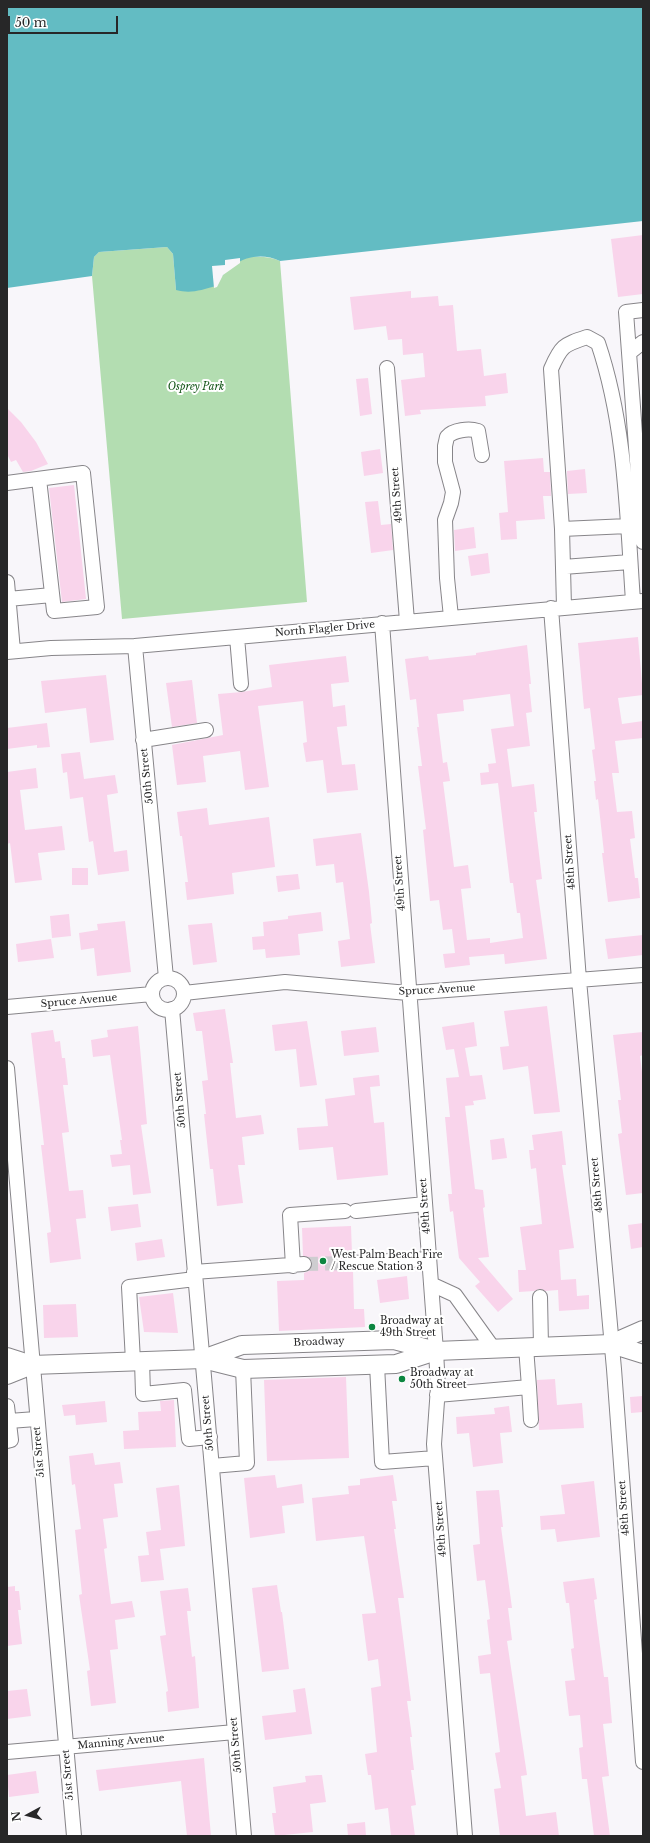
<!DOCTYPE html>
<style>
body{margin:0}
#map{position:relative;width:650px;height:1843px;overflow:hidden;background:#f8f6fa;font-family:"Libre Baskerville",serif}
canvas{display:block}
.frame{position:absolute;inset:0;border:8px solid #272728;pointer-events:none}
.north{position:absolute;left:8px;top:1795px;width:40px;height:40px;-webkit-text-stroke:3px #fff;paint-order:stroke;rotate:263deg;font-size:11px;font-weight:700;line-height:16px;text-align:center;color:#272728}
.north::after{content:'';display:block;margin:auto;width:14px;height:18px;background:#272728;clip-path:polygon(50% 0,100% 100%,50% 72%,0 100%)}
.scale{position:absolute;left:8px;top:16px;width:110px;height:18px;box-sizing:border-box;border:2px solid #272728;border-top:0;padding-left:5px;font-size:12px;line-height:14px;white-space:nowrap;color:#272728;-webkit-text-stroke:3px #fff;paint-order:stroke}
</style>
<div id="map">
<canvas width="650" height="1843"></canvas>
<div class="frame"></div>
<div class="north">N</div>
<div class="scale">50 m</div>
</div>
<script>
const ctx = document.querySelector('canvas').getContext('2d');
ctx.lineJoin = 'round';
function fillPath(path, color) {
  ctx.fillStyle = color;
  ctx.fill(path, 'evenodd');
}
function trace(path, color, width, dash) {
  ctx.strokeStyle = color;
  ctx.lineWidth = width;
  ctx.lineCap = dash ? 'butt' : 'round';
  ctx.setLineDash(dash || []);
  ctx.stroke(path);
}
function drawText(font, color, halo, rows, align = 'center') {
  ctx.font = font + ' "Libre Baskerville",serif';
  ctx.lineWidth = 4;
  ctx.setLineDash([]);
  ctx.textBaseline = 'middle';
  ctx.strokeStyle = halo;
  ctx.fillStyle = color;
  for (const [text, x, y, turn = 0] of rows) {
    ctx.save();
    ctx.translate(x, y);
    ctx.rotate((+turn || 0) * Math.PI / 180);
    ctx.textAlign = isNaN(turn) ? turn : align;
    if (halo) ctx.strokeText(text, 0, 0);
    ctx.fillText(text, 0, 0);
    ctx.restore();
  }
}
const green = new Path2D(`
 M167,247L173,254L176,290C188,282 200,271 213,266C232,259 261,252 280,261L307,602L122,619L92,276L94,257L99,252Z`);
const water = new Path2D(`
 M7,7H643V221L280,261C255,249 227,262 216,286C201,290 191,294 176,290L173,254L167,247L99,252L94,257L92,276L7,288Z`);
const pier = new Path2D(`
 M240,258V263L223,275L217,287L214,288L212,266L225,265V260Z`);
const building = new Path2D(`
 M643,235V294L618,297L611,239Z
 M411,291V298L438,296L439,306L453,305L457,351L481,349L484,376L506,373L508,393L485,396L486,406L420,410L421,414L405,416L401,380L425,377L423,353L403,355L402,339L388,340L386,326L354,330L350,297Z
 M368,378L372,414L360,416L356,379Z
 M7,408L21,422L36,442L48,464L31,471L23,472L16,460L11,462L7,454Z
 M380,449L383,473L364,476L361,452Z
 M543,458L544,472H550L551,496H543L545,519L516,521L517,539L501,540L499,513L508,512L504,461Z
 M585,469L587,493L568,494L567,471Z
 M74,485L86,599L62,602L49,488Z
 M378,501L381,525L391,524L393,550L371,553L365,502Z
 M474,527L476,548L455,551L454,530Z
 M488,553L490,573L471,576L468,556Z
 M638,637L643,695L618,698L622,724L643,721V738L615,741L619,773H612L617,812L632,811L635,838L630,839L635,878H638L640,898L608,902L602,853H604L598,799L596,800L594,781H596L592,750L595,749L590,708L584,709L578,643Z
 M527,645L531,684H529L532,712L526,713L530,746L507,749L512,787L534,784L537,812H534L542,879L536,880L547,959L505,964L504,954L469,957L470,965L445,968L443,954L455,953L452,929L443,930L439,900L430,901L423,830L426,829L418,766H422L417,727H419L416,699L410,700L405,659L428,656L429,660L476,655V653ZM510,694L514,726L491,729L496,763L488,764L489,772L480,773L481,785L498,783L510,883H513L517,913H520L523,938L490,943V938L467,940L461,889L471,888L468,865L454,867L443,782L450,781L447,762L443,763L437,714L464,711L463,700Z
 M346,656L349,682L331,684L333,707L345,705L347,726L337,727L342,765L355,764L358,790L327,793L323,760L306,762L303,743L307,742L303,701L258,706L269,787L245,790L240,751L203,756L206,782L177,785L172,745L223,735L218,694L242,692L272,687L269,665Z
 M106,675L114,740L90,743L86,708L45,713L41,681Z
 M192,680L197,723L172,727L166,683Z
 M47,723L50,747L37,748V745L7,749V728Z
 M80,752L84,779L115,775L118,793L107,795L114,852L127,850L129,871L98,875L93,841L89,842L83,797L70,799L67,772L63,773L61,754Z
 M36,768L38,788L20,790L25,830L62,826L65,850L38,853L42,880L15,883L10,843L7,844V772Z
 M207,808L209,825L269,817L275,867L232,873L234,894L187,900L185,882H188L182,836H180L177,812Z
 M361,833L369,892L372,923L370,924L375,963L341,967L338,941L350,939L343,882L336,883L334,864L316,866L313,839Z
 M72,868H88V885H72Z
 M298,874L300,889L278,892L276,876Z
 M321,912L323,931L298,934L300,955L266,958L265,949L253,950L252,937L264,936L263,922L288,919V916Z
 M69,914L71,936L52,938L50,916Z
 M125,921L131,972L97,976L94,948L81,950L79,933L98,930L97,924Z
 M212,923L217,962L193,965L188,925Z
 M643,935V955L608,959L605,939Z
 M51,939L54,958L18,962L16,944Z
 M547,1006L560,1112L534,1114L528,1066L503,1070L500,1047L509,1046L504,1011Z
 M225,1009L233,1063H230L236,1118L261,1115L264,1134L242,1137L245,1165H238L243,1203L217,1206L213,1169H210L204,1114H206L202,1081L208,1080L202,1031H196L193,1013Z
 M307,1021L317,1085L300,1087L296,1049L275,1051L272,1025Z
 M474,1022L477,1046L465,1048L470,1076L482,1075L486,1099L473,1101L474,1105L465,1106L475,1189L483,1190L485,1207L483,1208L489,1257L478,1258L513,1299L498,1312L475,1286L480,1282L459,1258L453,1211L450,1212L448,1194H452L445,1117H450L446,1078L459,1077L454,1049L446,1050L442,1027Z
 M138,1026L147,1124L141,1125L151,1193L133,1195L130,1165L112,1167L110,1155L122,1154L120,1140H122L110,1055L93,1057L91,1040L108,1037L107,1030Z
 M376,1027L379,1052L344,1056L341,1031Z
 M53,1030L55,1042L60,1041L62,1058H65L68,1085H63L69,1132L62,1133L69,1191L83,1190L86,1218L76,1219L81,1259L50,1263L47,1233L51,1232L41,1145H44L31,1033Z
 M643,1032V1055L640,1056L643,1080V1193L626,1195L618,1134L622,1133L618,1100H621L613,1035Z
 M379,1075L380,1086L370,1087L374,1123L384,1122L388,1175L337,1180L333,1147L299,1150L297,1128L328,1126L325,1099L355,1095L353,1078Z
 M562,1131L566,1165H562L574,1248L559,1250L561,1280L576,1279L577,1296L589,1295V1309L559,1311L558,1290L545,1291L539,1289L534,1291L519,1292L518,1270H526L520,1227L542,1224L536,1168L531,1169L529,1150H534L532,1135Z
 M504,1138L507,1158L492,1160L490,1140Z
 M138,1204L141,1227L111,1231L108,1207Z
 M643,1223V1247L631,1249L628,1225Z
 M351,1226L352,1254L347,1256L344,1264L348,1270L353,1271L354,1309H364L365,1327L279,1331L277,1281L304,1280V1273L309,1271L312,1267L311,1259L303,1256L302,1228Z
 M162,1239L165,1257L137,1261L135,1243Z
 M407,1276L409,1299L380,1303L377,1280Z
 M173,1293L178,1333L144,1332L139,1297Z
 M76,1304L78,1337L44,1338L43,1305Z
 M346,1377L349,1458L267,1461L264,1380Z
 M555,1379L557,1405L582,1403L584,1428L539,1430L537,1380Z
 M643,1396V1412L631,1413L630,1397Z
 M174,1400L176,1447L124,1449L123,1431L139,1430L138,1412L161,1411L160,1401Z
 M105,1401L107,1422L76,1425L75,1415L64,1416L62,1405Z
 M509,1406L512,1432L500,1433L503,1463L473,1467L469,1433L457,1434L456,1417L495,1414L494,1408Z
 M93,1453L95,1465L120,1462L123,1483L114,1484L118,1517L103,1519L107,1548L104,1549L111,1604L132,1601L135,1617L115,1620L118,1649L110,1650L116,1703L91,1706L87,1671L90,1670L79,1595L82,1594L75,1530L81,1529L75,1484L72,1485L69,1456Z
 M275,1475L277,1488L302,1484L304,1503L282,1506L285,1533L250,1538L244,1478Z
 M393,1475L397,1501H392L396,1529H394L404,1598H398L411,1701H407L412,1737H410L414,1770H411L416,1805L411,1806L415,1836H391L388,1808L375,1810L371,1775H368L365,1754L377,1752L371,1688L381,1686L378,1659L368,1661L362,1614L376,1613L364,1536L316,1541L312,1498L349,1494L348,1486L360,1485V1479Z
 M594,1481L600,1537L557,1542L555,1529L541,1530L540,1516L565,1514L561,1485Z
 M179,1485L185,1546L160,1549L164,1580L141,1582L138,1556L149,1555L146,1532L161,1530L156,1488Z
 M499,1490L503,1527H501L512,1608H508L512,1640L507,1641L527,1775L521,1776L526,1816L556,1812L559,1836H500L494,1789L501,1788L495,1753L500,1752L490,1673L480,1674L478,1656L491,1654L487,1620L490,1619L485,1580L477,1581L473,1545L480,1544L476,1491Z
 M594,1578L597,1599L594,1600L604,1677H608L612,1723L603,1724L609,1776L602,1777L610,1836H594L587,1779H582L579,1748L583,1747L580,1715L569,1716L565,1681L575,1680L571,1649L574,1648L569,1603H566L563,1582Z
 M277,1585L281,1612H282L289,1669L262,1672L252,1588Z
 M15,1586V1591H19L21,1610H18L22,1644L7,1646V1587Z
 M188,1588L191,1611H187L192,1657L195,1656L199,1708L168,1712L166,1692L168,1691L160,1636L166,1635L160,1591Z
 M305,1688L312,1734L265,1740L262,1716L296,1712L293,1690Z
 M27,1689L31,1716L7,1719V1691Z
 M204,1758L211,1836H187L181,1781L99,1791L96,1770Z
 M36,1771L39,1793L9,1797L7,1775Z
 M318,1775H322L326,1802L310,1804L313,1832L275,1836L272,1813H276L273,1787L306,1782L305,1776Z
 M365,1822L366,1836H348L347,1824Z`);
const minorTunnel = new Path2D(`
 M304,1264L352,1263`);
const minor = new Path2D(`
 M643,310L626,312L643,542
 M629,353L643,342
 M387,368L407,621
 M7,483L83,473L97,607L54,611L39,479
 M562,529L628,526
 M563,567L630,562
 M7,582L13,651
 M8,599L52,595
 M564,607L562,529L551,369C561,346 563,345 587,337L598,343C626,426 627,516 633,601
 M551,608L579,980L614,1369L643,1762
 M451,617L447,578L445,520L451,503L453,492L445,462V446L447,437C453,430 469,428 478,431L482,455
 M382,623L436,1351L438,1387L434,1444L465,1836
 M237,637L241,684
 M135,646L166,978
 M7,652L51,648L135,646L643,601
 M143,740L206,730
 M152 994a16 16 0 1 1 32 0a16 16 0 1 1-32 0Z
 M184,993L285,982L408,993L643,975
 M7,1007L152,994
 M172,1009L244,1836
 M7,1068L74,1836
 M356,1211L425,1204
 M352,1263L429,1259
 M293,1266L290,1215L345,1211
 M194,1272L304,1264
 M431,1284L455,1295L493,1348
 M540,1297L541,1346
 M526,1347L529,1387
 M133,1361L129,1287L195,1279
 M142,1361L143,1394L184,1390L189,1439L210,1437
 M377,1365L382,1462L435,1458
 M437,1395L529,1387L531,1420
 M7,1406L11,1440L7,1441
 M9,1421L36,1419
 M212,1466L247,1463L243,1369
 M7,1752L235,1732`);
const major = new Path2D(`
 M611,1344L643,1354
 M7,1357L32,1365
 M203,1359L243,1369L396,1364L436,1351L611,1344L643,1330
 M7,1375L32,1365L203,1359L242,1345L394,1340L436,1351`);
const markers = [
 [323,1261,4,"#0c8640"],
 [372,1327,4,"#0c8640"],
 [402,1379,4,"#0c8640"]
];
const parkNames = [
 ["Osprey Park",196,387]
];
const streetNames = [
 ["49th Street",397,495,-94],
 ["North Flagler Drive",325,629,-5],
 ["50th Street",147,776,-96],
 ["48th Street",570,862,-94],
 ["49th Street",400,883,-94],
 ["Spruce Avenue",437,990,-3],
 ["Spruce Avenue",79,1001,-5],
 ["50th Street",180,1100,-95],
 ["48th Street",597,1185,-95],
 ["49th Street",425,1206,-94],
 ["Broadway",319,1342,-2],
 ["50th Street",208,1423,-95],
 ["51st Street",39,1452,-95],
 ["48th Street",624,1508,-94],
 ["49th Street",441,1529,-94],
 ["Manning Avenue",121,1742,-5],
 ["50th Street",236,1745,-95],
 ["51st Street",68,1775,-95]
];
const poiNames = [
 ["West Palm Beach Fire",331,1255],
 ["/ Rescue Station 3",331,1267],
 ["Broadway at",380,1321],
 ["49th Street",380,1333],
 ["Broadway at",410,1373],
 ["50th Street",410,1385]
];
fillPath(green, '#b3ddb1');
fillPath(water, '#63bcc3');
fillPath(pier, '#f8f6fa');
fillPath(building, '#f9d4eb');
trace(minorTunnel, '#cecdd0', 14, [14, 7]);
trace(minor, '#878589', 16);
trace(major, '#878589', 20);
trace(minor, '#fff', 14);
trace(major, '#fff', 18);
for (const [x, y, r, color] of markers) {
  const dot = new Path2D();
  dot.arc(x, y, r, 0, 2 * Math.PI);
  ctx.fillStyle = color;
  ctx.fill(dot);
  trace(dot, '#fff', 1.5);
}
drawText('italic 10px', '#105314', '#fff', parkNames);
drawText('10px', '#272728', '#fff', streetNames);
drawText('10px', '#272728', '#fff', poiNames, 'left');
</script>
